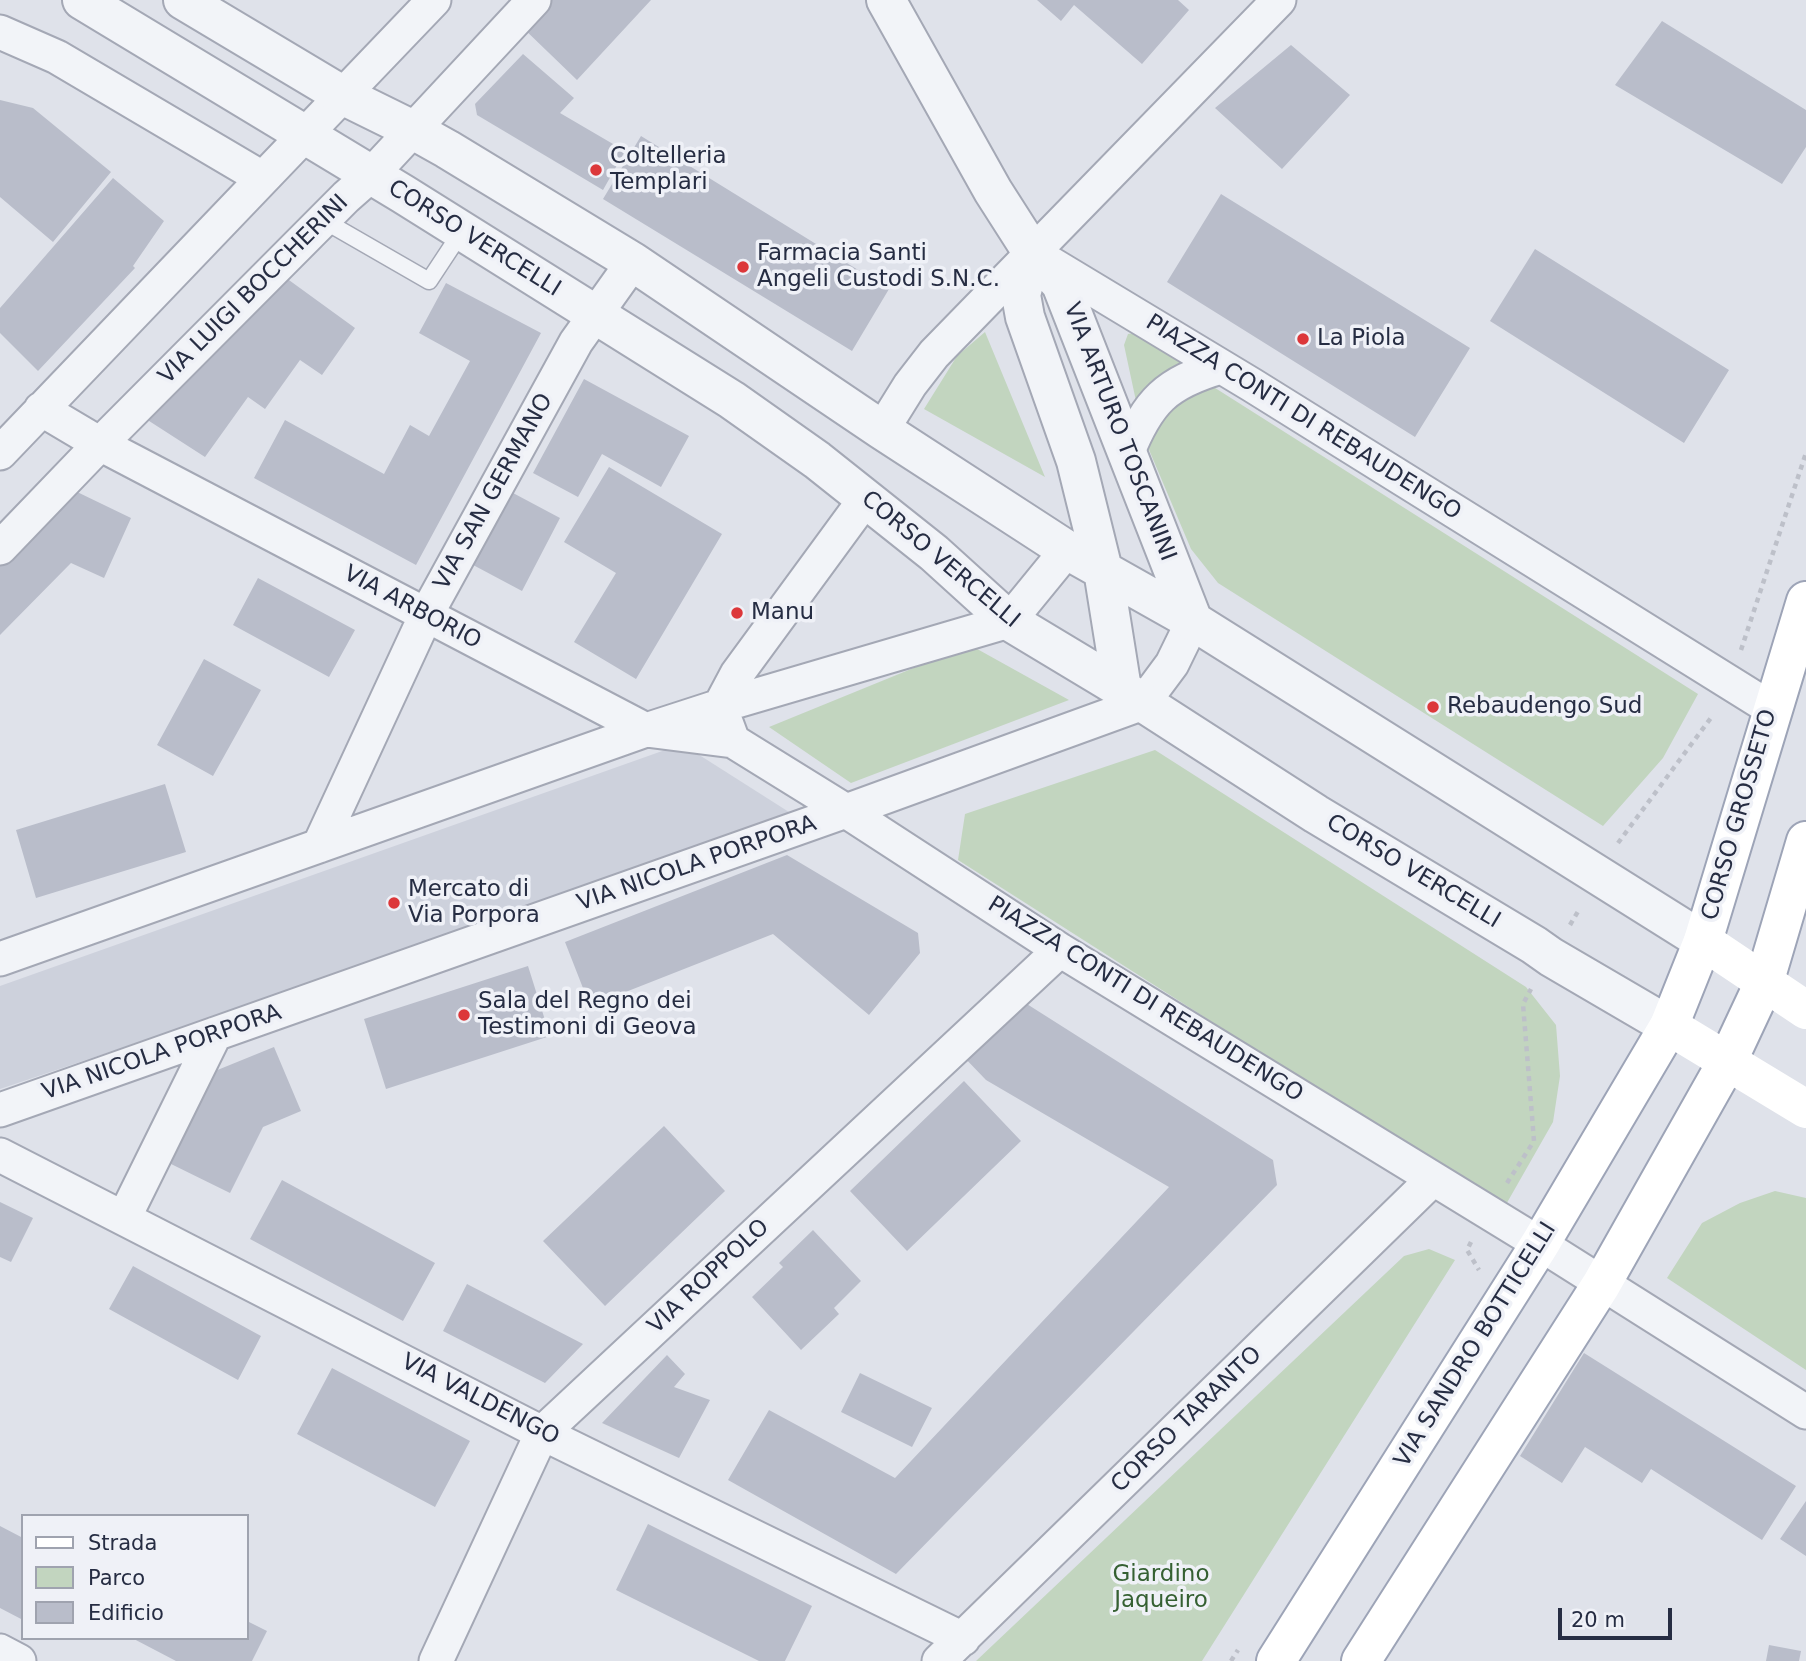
<!DOCTYPE html>
<style>
body{margin:0}
#map{position:relative;width:1806px;height:1661px;overflow:hidden;background:#dfe2ea;font-family:"DejaVu Sans",sans-serif}
canvas{display:block}
.legend{position:absolute;left:21px;top:1514px;width:228px;height:126px;box-sizing:border-box;background:#eff1f7;border:2px solid #9fa3af;margin:0;padding:9px 12px;list-style:none;font-size:21px;color:#262d43}
.legend li{display:flex;align-items:center;gap:14px;height:35px}
.legend b{width:35px;border:2px solid #9fa3af}
.scale{position:absolute;left:1558px;top:1608px;width:114px;height:32px;box-sizing:border-box;border:4px solid #262d43;border-top:0;padding-left:9px;font-size:21px;line-height:24px;white-space:nowrap;color:#262d43;-webkit-text-stroke:5px #eff1f7;paint-order:stroke}
</style>
<div id="map">
<canvas width="1806" height="1661"></canvas>
<ul class="legend">
<li><b style="height:9px;background:#fff"></b>Strada</li>
<li><b style="height:19px;background:#c2d5bf"></b>Parco</li>
<li><b style="height:19px;background:#b9bdca"></b>Edificio</li>
</ul>
<div class="scale">20 m</div>
</div>
<script>
const ctx = document.querySelector('canvas').getContext('2d');
ctx.lineJoin = 'round';
function fillPath(path, color) {
  ctx.fillStyle = color;
  ctx.fill(path, 'evenodd');
}
function trace(path, color, width, dash) {
  ctx.strokeStyle = color;
  ctx.lineWidth = width;
  ctx.lineCap = dash ? 'butt' : 'round';
  ctx.setLineDash(dash || []);
  ctx.stroke(path);
}
function drawText(font, color, halo, rows, align = 'center') {
  ctx.font = font + ' "DejaVu Sans",sans-serif';
  ctx.lineWidth = 7;
  ctx.setLineDash([]);
  ctx.textBaseline = 'middle';
  ctx.strokeStyle = halo;
  ctx.fillStyle = color;
  for (const [text, x, y, turn = 0] of rows) {
    ctx.save();
    ctx.translate(x, y);
    ctx.rotate((+turn || 0) * Math.PI / 180);
    ctx.textAlign = isNaN(turn) ? turn : align;
    if (halo) ctx.strokeText(text, 0, 0);
    ctx.fillText(text, 0, 0);
    ctx.restore();
  }
}
const built = new Path2D(`
 M682,744L800,819L0,1089V986Z`);
const green = new Path2D(`
 M985,332L1045,477L924,409L957,356Z
 M1134,333L1178,359L1182,367L1136,401L1124,345L1128,334Z
 M1212,386L1698,694L1663,758L1603,826L1218,583L1191,549L1147,445C1167,409 1173,401 1212,386Z
 M970,645L1069,700L851,783L769,727Z
 M1155,750L1526,987L1556,1025L1560,1076L1553,1122L1504,1208L958,860L965,814Z
 M1775,1191L1806,1198V1370L1667,1278L1702,1223L1740,1203Z
 M1429,1249L1455,1260L1202,1661H976L1404,1256Z`);
const building = new Path2D(`
 M543,0H651L577,80L520,25Z
 M1037,0H1178L1189,10L1142,64L1074,5L1061,21Z
 M1662,21L1806,110V147L1782,184L1615,85Z
 M1291,45L1350,95L1282,169L1215,108Z
 M523,54L574,98L560,113L625,151L603,190L477,115L475,104Z
 M0,100L33,108L111,172L53,242L0,197Z
 M641,136L889,289L852,351L603,199Z
 M113,178L164,221L133,266L135,268L38,371L0,333V308Z
 M1221,194L1470,348L1415,437L1167,282Z
 M1535,249L1729,370L1684,443L1490,321Z
 M282,275L355,328L322,375L300,360L265,409L248,397L205,457L146,419Z
 M446,283L541,333L416,565L254,478L285,420L384,474L410,425L429,436L470,361L419,333Z
 M584,379L689,436L661,487L602,454L578,497L533,473Z
 M609,467L722,534L636,679L574,642L616,573L564,542Z
 M498,485L560,518L522,591L460,558Z
 M73,490L131,518L104,578L71,563L0,635V565Z
 M258,578L355,630L329,677L233,625Z
 M204,659L261,690L213,776L157,745Z
 M165,784L186,852L36,898L16,830Z
 M787,855L918,933L920,953L869,1015L773,934L590,1006L565,942Z
 M528,966L550,1036L386,1089L364,1019Z
 M1019,999L1273,1160L1277,1185L896,1574L728,1480L769,1410L895,1478L1169,1187L986,1080L961,1054Z
 M274,1047L301,1111L263,1127L230,1193L169,1163L215,1071Z
 M964,1081L1021,1141L907,1251L850,1191Z
 M664,1126L725,1191L605,1306L543,1241Z
 M282,1180L435,1263L403,1321L250,1239Z
 M0,1202L33,1218L11,1262L0,1257Z
 M813,1230L861,1281L834,1308L839,1314L801,1350L752,1297L783,1267L779,1263Z
 M133,1266L261,1336L238,1380L109,1309Z
 M467,1284L583,1344L545,1383L443,1331Z
 M1584,1353L1796,1486L1762,1540L1651,1469L1642,1483L1585,1447L1562,1483L1520,1456Z
 M667,1355L685,1374L674,1387L710,1400L679,1458L602,1423Z
 M332,1368L470,1441L435,1507L297,1434Z
 M860,1373L932,1408L912,1447L841,1412Z
 M1806,1501V1556L1780,1539Z
 M648,1524L812,1606L785,1661H759L616,1590Z
 M0,1526L23,1538V1620L0,1608Z
 M247,1621L267,1631L252,1661H176L132,1638H247Z
 M1769,1645L1801,1651L1799,1661H1766Z`);
const path = new Path2D(`
 M1741,650L1806,453
 M1618,843L1713,715
 M1570,925L1580,908
 M1507,1183L1534,1141L1523,1004L1531,989
 M1471,1242L1467,1250L1479,1270
 M1231,1661L1238,1650`);
const service = new Path2D(`
 M323,220L429,281L462,231`);
const minor = new Path2D(`
 M0,32L57,57L262,178
 M1043,259L1252,385L1772,709
 M41,409L100,444L646,730L733,741
 M882,430L910,385L934,354L1279,0
 M0,453L434,0
 M1127,454C1148,401 1166,383 1221,367
 M866,498L737,674L720,706L733,741L846,811L1060,950L1540,1244L1806,1412
 M0,548L100,444L346,197L371,175L534,0
 M319,846L426,615L576,342L633,262
 M0,959L646,730L720,706L1009,621L1067,550
 M0,1110L846,811L1143,703L1172,664L1193,621
 M0,1155L542,1433L963,1639
 M124,1218L215,1034
 M0,1651L19,1661
 M436,1661L542,1433L1060,950
 M939,1661L1433,1179`);
const tertiary = new Path2D(`
 M82,0L403,194L732,400L817,460L934,553L1009,621L1122,689L1316,814L1534,945L1551,957L1669,1026
 M183,0L342,95L413,130L447,149L633,262L882,430L1067,550L1193,621L1703,941
 M886,0L993,191L1032,252L1061,284L1193,621
 M1032,252L1021,295L1025,317L1076,461L1103,570L1122,689`);
const secondary = new Path2D(`
 M1703,941L1806,1010
 M1669,1026L1806,1109`);
const primary = new Path2D(`
 M1276,1661L1540,1244L1669,1026L1703,941L1806,601
 M1361,1661L1601,1285L1727,1062L1764,983L1806,841`);
const markers = [
 [596,170,7,"#dc373a"],
 [743,267,7,"#dc373a"],
 [1303,339,7,"#dc373a"],
 [737,613,7,"#dc373a"],
 [1433,707,7,"#dc373a"],
 [394,903,7,"#dc373a"],
 [464,1015,7,"#dc373a"]
];
const poiNames = [
 ["Coltelleria",610,157],
 ["Templari",610,183],
 ["Farmacia Santi",757,254],
 ["Angeli Custodi S.N.C.",757,280],
 ["La Piola",1317,339],
 ["Manu",751,613],
 ["Rebaudengo Sud",1447,707],
 ["Mercato di",408,890],
 ["Via Porpora",408,916],
 ["Sala del Regno dei",478,1002],
 ["Testimoni di Geova",478,1028]
];
const streetNames = [
 ["CORSO VERCELLI",474,239,32],
 ["VIA LUIGI BOCCHERINI",254,290,-45],
 ["PIAZZA CONTI DI REBAUDENGO",1303,418,32],
 ["VIA ARTURO TOSCANINI",1119,432,69],
 ["VIA SAN GERMANO",494,492,-61],
 ["CORSO VERCELLI",940,560,40],
 ["VIA ARBORIO",412,608,28],
 ["CORSO GROSSETO",1740,815,-74],
 ["VIA NICOLA PORPORA",697,864,-19],
 ["CORSO VERCELLI",1413,872,31],
 ["PIAZZA CONTI DI REBAUDENGO",1145,1000,32],
 ["VIA NICOLA PORPORA",162,1053,-19],
 ["VIA ROPPOLO",709,1277,-43],
 ["VIA SANDRO BOTTICELLI",1476,1345,-58],
 ["VIA VALDENGO",480,1400,27],
 ["CORSO TARANTO",1187,1420,-44]
];
const parkNames = [
 ["Giardino",1161,1575],
 ["Jaqueiro",1161,1601]
];
fillPath(built, '#cdd1dc');
fillPath(green, '#c2d5bf');
fillPath(building, '#b9bdca');
trace(service, '#a4a8b5', 19);
trace(minor, '#a4a8b5', 37);
trace(tertiary, '#a4a8b5', 42);
trace(primary, '#9da4b7', 42);
trace(path, '#bdc0c9', 4.5, [5, 5]);
trace(service, '#f2f4f8', 16);
trace(minor, '#f2f4f8', 33);
trace(tertiary, '#f2f4f8', 38);
trace(secondary, '#fff', 38);
trace(primary, '#fff', 38);
for (const [x, y, r, color] of markers) {
  const dot = new Path2D();
  dot.arc(x, y, r, 0, 2 * Math.PI);
  ctx.fillStyle = color;
  ctx.fill(dot);
  trace(dot, '#eff1f7', 2.5);
}
drawText('23px', '#262d43', '#eff1f7', poiNames, 'left');
drawText('23px', '#262d43', '#eff1f7', streetNames);
drawText('23px', '#356032', '#eff1f7', parkNames);
</script>
